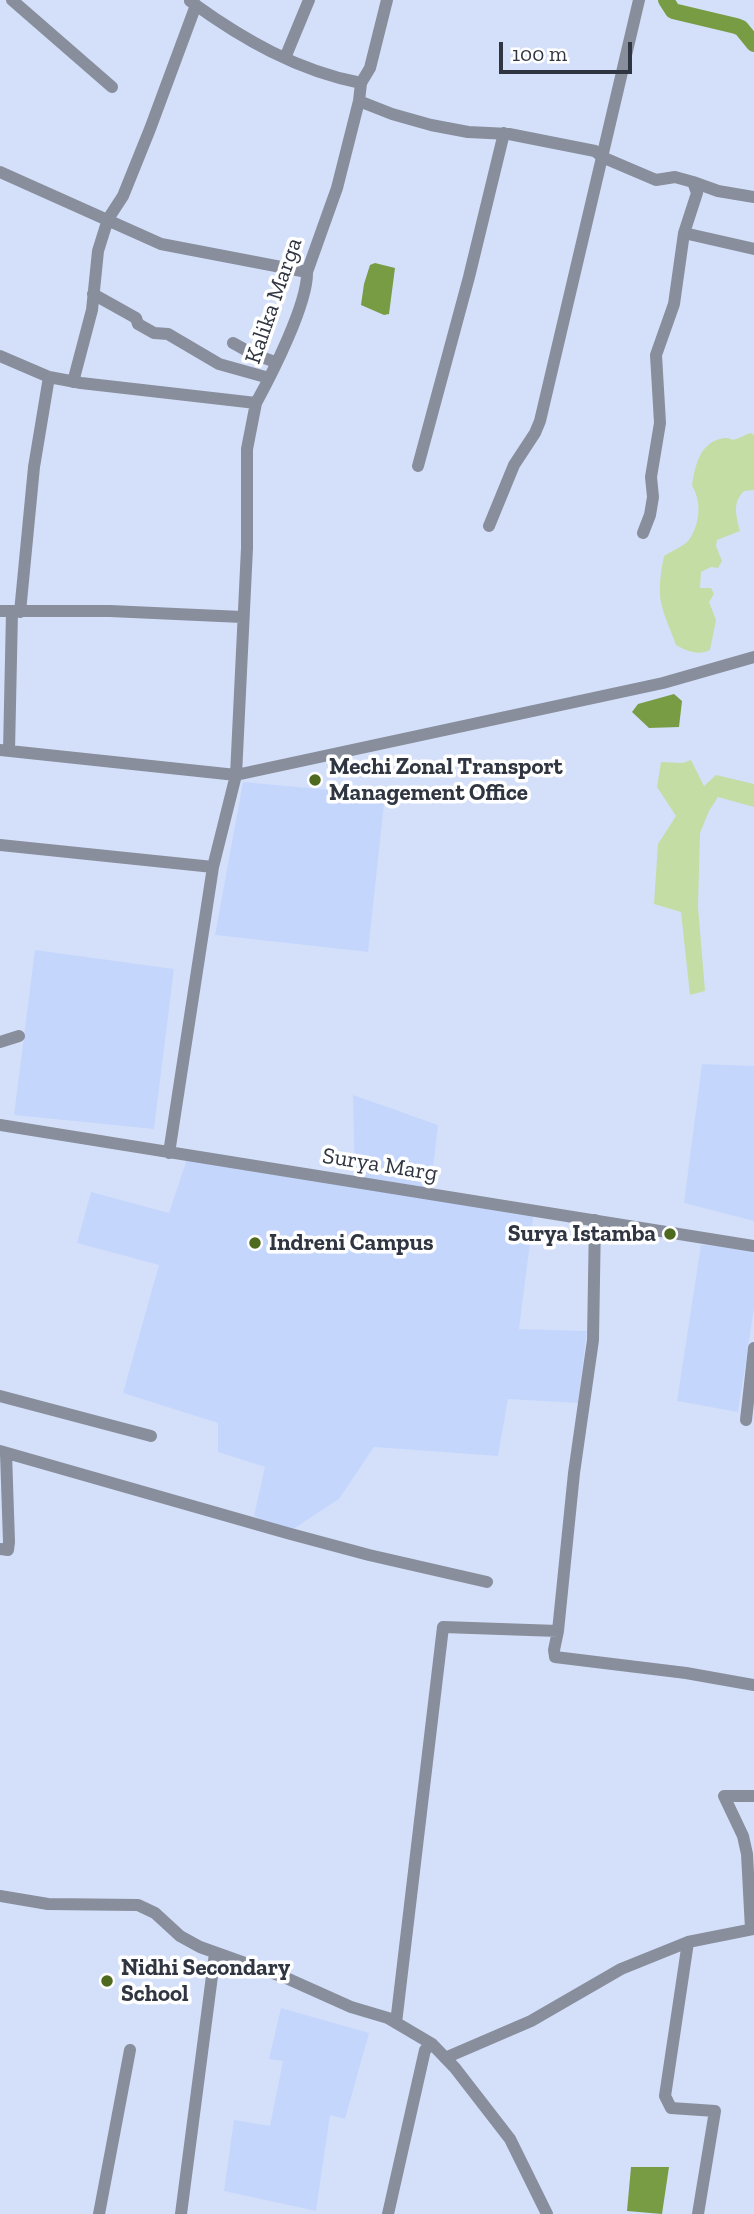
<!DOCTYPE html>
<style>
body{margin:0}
#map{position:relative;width:754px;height:2214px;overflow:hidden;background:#d4e0fa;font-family:"Zilla Slab",serif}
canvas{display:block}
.scale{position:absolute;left:499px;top:42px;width:133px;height:32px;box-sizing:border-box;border:4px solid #2f3541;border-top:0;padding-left:9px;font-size:21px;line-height:24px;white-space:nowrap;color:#2f3541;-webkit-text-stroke:5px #fff;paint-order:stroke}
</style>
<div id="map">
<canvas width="754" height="2214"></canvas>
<div class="scale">100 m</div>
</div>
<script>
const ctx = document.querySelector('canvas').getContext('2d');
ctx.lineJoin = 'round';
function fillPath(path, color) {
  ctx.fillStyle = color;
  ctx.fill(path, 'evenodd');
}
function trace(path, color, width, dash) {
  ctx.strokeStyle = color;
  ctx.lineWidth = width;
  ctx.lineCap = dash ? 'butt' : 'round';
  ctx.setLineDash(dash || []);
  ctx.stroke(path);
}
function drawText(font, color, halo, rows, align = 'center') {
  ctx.font = font + ' "Zilla Slab",serif';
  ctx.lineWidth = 7;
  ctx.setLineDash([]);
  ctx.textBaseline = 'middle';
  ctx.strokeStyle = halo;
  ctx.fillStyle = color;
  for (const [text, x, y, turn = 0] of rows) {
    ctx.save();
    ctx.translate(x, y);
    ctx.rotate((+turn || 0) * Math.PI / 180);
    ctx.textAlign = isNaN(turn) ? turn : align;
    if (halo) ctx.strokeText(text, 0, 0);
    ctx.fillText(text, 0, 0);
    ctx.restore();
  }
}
const built = new Path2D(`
 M243,782L385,795L368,952L215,935Z
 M35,950L174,969L154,1129L14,1115Z
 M702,1064L754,1066V1221L684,1203Z
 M353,1095L438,1125L430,1194L534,1211L519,1329L587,1331L578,1403L508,1399L498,1456L374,1447L339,1499L287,1533L254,1516L265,1467L218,1452V1423L123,1393L159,1265L77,1243L91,1192L169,1213L188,1156L355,1182Z
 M701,1245L754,1247V1308L738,1412L677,1401Z
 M281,2008L369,2033L345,2119L330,2115L316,2211L224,2191L234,2120L270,2126L283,2061L269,2059Z`);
const green = new Path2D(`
 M752,433L754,436V490L744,491C732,503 736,515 740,531L717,540L716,546L722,561L718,568L711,567L701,572L700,588H711L714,594L709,602L716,620L710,650C698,656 687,651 676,645C661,604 655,601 664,556C671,551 683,547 689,540C700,524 702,502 692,486C695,465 700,441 725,438C732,438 730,441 736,439C743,437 745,434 752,433Z
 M691,760L704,786L716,775L754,784V807L718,797L709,811L700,833L698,907L705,991L690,995L681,912L654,904L658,844L676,816L657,787L661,762L682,763Z`);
const water = new Path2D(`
 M375,263L395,268L389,314L384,315L361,305L364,284L370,265Z
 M674,694L682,701L679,727L649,728L632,712L638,704Z
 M631,2167H669L662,2214L627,2211Z`);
const river = new Path2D(`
 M666,0L673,11L736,26L741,28L754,44`);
const minor = new Path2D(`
 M12,0L112,87
 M190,1C242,39 298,71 361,83
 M285,58L309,0
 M359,101L392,114L431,125L468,132L509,134L595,151L602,157L656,180L675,177L693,182L697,193L684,233L674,304L656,355L660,423L651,477L653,497L650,515L643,533
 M0,172L161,244L307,272
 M693,182L718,191L754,197
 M684,233L754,249
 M93,294L136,318L138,324L154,333L168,334L219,364L269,378
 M233,343L251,353L275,362
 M0,356L49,377L81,383L256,403C272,374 308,303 307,272L337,188L359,101L361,83L370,68L387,0
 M73,382L92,310L98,251L108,219L123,196L150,129L196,5
 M418,466L469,277L504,133
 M489,526L514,465L535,433L540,421L639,0
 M0,611H110L242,617
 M20,612L34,467L49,377
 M0,750L236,775L663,683L754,657
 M9,751L12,612
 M0,845L213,867
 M0,1042L19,1036
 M0,1125L754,1246
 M169,1153L213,867L236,775L247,548V449L256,403
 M595,1220L593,1340L574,1473L558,1631L554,1650L555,1657L686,1673L754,1685
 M0,1396L151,1436
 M746,1420L754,1348
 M0,1451L287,1533L369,1555L487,1582
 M0,1549L8,1550L9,1542L6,1453
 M0,1896L48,1904L138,1905L155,1913L180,1936L200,1947L284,1977L351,2007L388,2018L432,2044L455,2068L510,2139L547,2214
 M751,1929L747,1854L743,1836L724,1796H754
 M688,1942L665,2096L671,2108L715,2111L698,2214
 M396,2023L443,1627L558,1631
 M445,2058L531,2021L621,1969L688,1942L754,1929
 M99,2214L130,2050
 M181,2214L215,1953
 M388,2214L425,2050L432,2044`);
const markers = [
 [315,780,7,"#4d6a1f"],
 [670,1234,7,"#4d6a1f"],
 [255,1243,7,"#4d6a1f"],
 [107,1981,7,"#4d6a1f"]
];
const streetNames = [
 ["Kalika Marga",274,301,-71],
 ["Surya Marg",380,1165,9]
];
const poiNames = [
 ["Mechi Zonal Transport",329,767],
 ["Management Office",329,793],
 ["Surya Istamba",656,1234,"right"],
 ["Indreni Campus",269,1243],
 ["Nidhi Secondary",121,1968],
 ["School",121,1994]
];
fillPath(built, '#c5d6fd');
fillPath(green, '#c3dda5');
fillPath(water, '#789c44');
trace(river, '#789c44', 16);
trace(minor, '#888e9c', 12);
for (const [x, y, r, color] of markers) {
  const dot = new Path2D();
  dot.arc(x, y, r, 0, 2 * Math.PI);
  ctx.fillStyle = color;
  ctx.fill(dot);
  trace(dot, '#fff', 2.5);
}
drawText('23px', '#2f3541', '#fff', streetNames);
drawText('bold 23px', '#2f3541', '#fff', poiNames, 'left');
</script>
